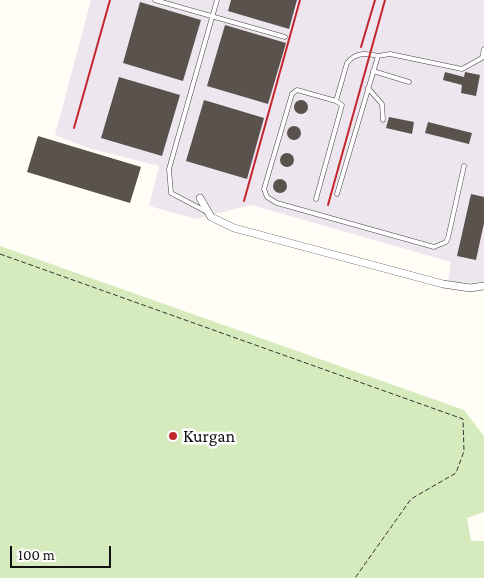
<!DOCTYPE html>
<style>
body{margin:0}
#map{position:relative;width:484px;height:578px;overflow:hidden;background:#fffdf5;font-family:"Crimson Pro",serif}
canvas{display:block}
.scale{position:absolute;left:10px;top:546px;width:101px;height:22px;box-sizing:border-box;border:2px solid #111;border-top:0;padding-left:6px;font-size:15px;line-height:18px;white-space:nowrap;color:#111;-webkit-text-stroke:4px #fff;paint-order:stroke}
</style>
<div id="map">
<canvas width="484" height="578"></canvas>
<div class="scale">100 m</div>
</div>
<script>
const ctx = document.querySelector('canvas').getContext('2d');
ctx.lineJoin = 'round';
function fillPath(path, color) {
  ctx.fillStyle = color;
  ctx.fill(path, 'evenodd');
}
function trace(path, color, width, dash) {
  ctx.strokeStyle = color;
  ctx.lineWidth = width;
  ctx.lineCap = dash ? 'butt' : 'round';
  ctx.setLineDash(dash || []);
  ctx.stroke(path);
}
function drawText(font, color, halo, rows, align = 'center') {
  ctx.font = font + ' "Crimson Pro",serif';
  ctx.lineWidth = 5;
  ctx.setLineDash([]);
  ctx.textBaseline = 'middle';
  ctx.strokeStyle = halo;
  ctx.fillStyle = color;
  for (const [text, x, y, turn = 0] of rows) {
    ctx.save();
    ctx.translate(x, y);
    ctx.rotate((+turn || 0) * Math.PI / 180);
    ctx.textAlign = isNaN(turn) ? turn : align;
    if (halo) ctx.strokeText(text, 0, 0);
    ctx.fillText(text, 0, 0);
    ctx.restore();
  }
}
const industrial = new Path2D(`
 M91,0H484V282L462,284L448,281L451,262L251,205L196,219L149,206L159,166L88,148L55,135Z`);
const green = new Path2D(`
 M0,246L464,410L484,436V512L467,518L471,541H484V578H0Z`);
const building = new Path2D(`
 M231,0H297L289,29L228,11Z
 M140,2L201,20L183,81L123,63Z
 M225,25L286,43L268,104L207,86Z
 M445,72L464,77L465,72L480,75L476,96L461,93L462,85L443,80Z
 M119,77L180,95L162,156L101,138Z
 M294 107a7 7 0 1 1 14 0a7 7 0 1 1-14 0Z
 M204,100L264,118L247,179L186,161Z
 M389,117L414,122L412,134L386,128Z
 M428,122L472,133L469,144L425,133Z
 M287 133a7 7 0 1 1 14 0a7 7 0 1 1-14 0Z
 M38,136L141,167L130,203L27,172Z
 M280 160a7 7 0 1 1 14 0a7 7 0 1 1-14 0Z
 M273 186a7 7 0 1 1 14 0a7 7 0 1 1-14 0Z
 M471,194L484,197V223L476,260L457,256Z`);
const path = new Path2D(`
 M0,254L463,419L464,451L456,473L411,499L355,578`);
const service = new Path2D(`
 M155,0L285,37
 M378,56C366,53 356,52 347,63L336,101L297,90L292,94L264,189L267,197L277,203L434,247L446,242L448,238L464,166
 M373,71L409,82
 M368,88L382,104L383,120
 M337,194L378,56L390,54L462,69L482,58L484,49
 M316,199L342,105L336,101
 M207,212L171,193L169,169L217,0`);
const minor = new Path2D(`
 M200,198L211,217L234,228L443,284L470,288L484,286`);
const rail = new Path2D(`
 M361,47L375,0
 M74,128L110,0
 M244,201L300,0
 M328,205L385,0`);
const markers = [
 [173,436,5,"#c4262e"]
];
const poiNames = [
 ["Kurgan",183,436]
];
fillPath(industrial, '#eee6ef');
fillPath(green, '#d5ebbd');
fillPath(building, '#5a524d');
trace(service, '#444', 5);
trace(minor, '#444', 8);
trace(path, '#333', 1, [5, 2.5]);
trace(service, '#fff', 4);
trace(minor, '#fff', 7);
trace(rail, '#c4262e', 2);
for (const [x, y, r, color] of markers) {
  const dot = new Path2D();
  dot.arc(x, y, r, 0, 2 * Math.PI);
  ctx.fillStyle = color;
  ctx.fill(dot);
  trace(dot, '#fff', 2);
}
drawText('18px', '#111', '#fff', poiNames, 'left');
</script>
